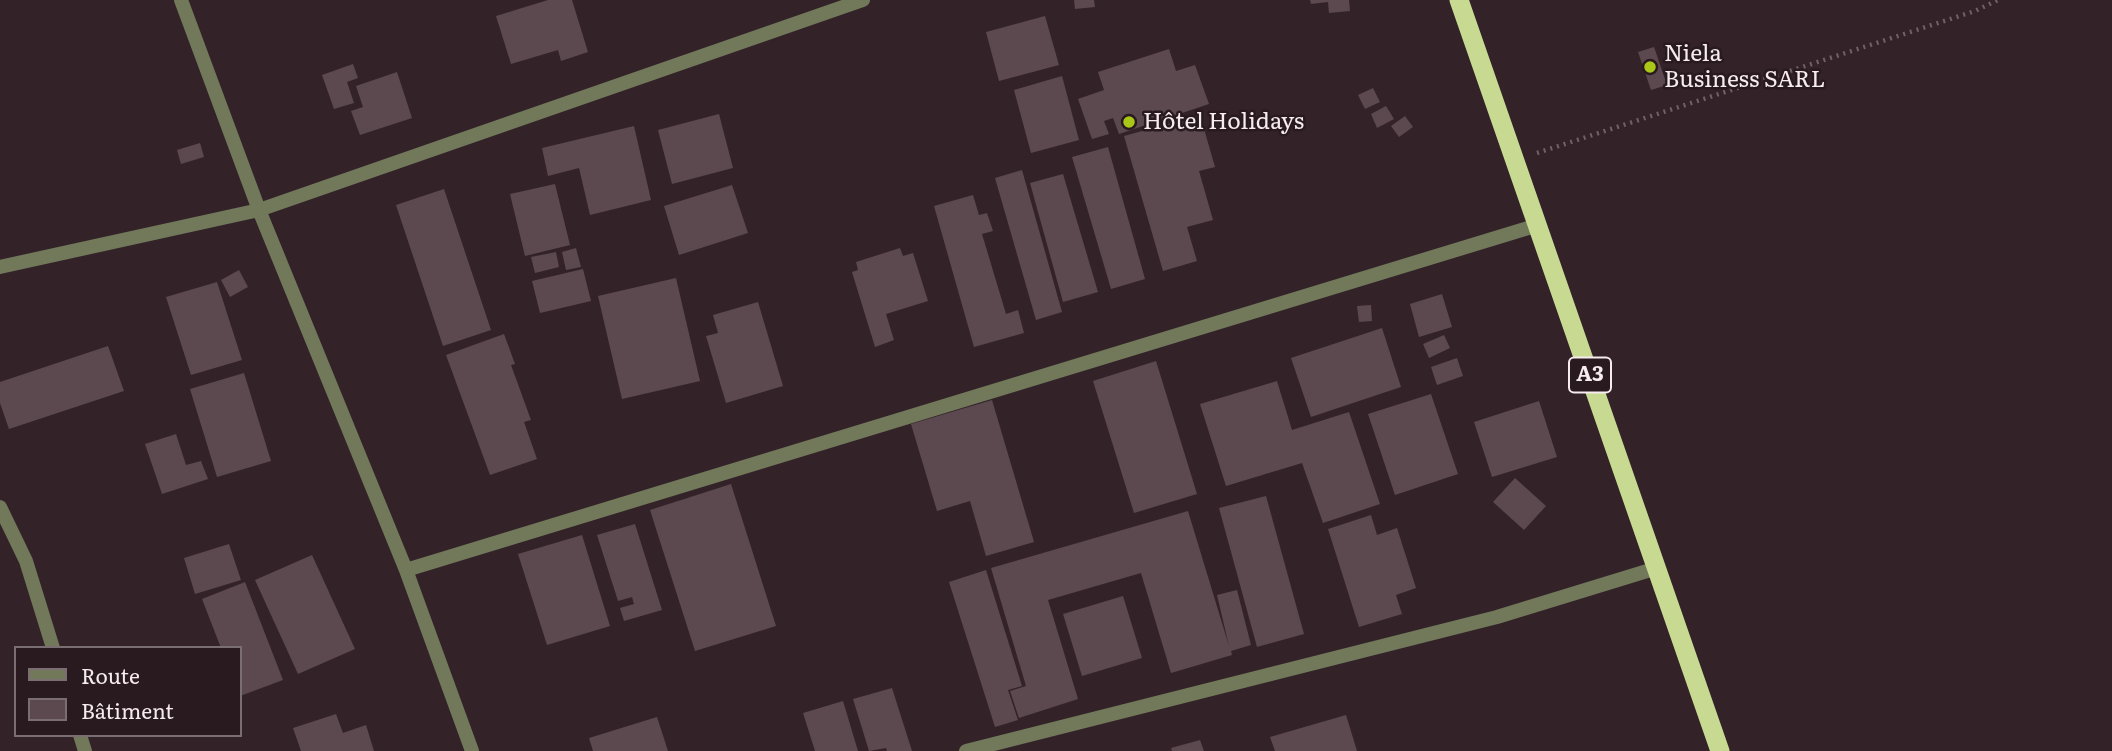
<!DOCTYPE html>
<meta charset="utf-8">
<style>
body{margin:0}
#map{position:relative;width:2112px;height:751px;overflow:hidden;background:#332329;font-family:Literata,serif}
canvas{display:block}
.legend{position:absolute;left:14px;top:646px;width:228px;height:91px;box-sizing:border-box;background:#291a1f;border:2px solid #7b6e72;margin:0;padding:9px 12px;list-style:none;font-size:21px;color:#f6ebee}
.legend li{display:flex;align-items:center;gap:14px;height:35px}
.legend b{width:35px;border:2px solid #7b6e72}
</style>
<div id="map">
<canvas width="2112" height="751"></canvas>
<ul class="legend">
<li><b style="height:9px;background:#71795a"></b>Route</li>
<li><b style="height:19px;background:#5b494f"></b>Bâtiment</li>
</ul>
</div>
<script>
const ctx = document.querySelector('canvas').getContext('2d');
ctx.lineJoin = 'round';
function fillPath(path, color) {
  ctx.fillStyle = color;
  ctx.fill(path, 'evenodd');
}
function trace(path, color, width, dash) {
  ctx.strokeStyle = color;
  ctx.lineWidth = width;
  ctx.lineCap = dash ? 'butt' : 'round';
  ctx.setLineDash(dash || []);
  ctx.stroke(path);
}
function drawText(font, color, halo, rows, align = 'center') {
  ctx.font = font + ' Literata,serif';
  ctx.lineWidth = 5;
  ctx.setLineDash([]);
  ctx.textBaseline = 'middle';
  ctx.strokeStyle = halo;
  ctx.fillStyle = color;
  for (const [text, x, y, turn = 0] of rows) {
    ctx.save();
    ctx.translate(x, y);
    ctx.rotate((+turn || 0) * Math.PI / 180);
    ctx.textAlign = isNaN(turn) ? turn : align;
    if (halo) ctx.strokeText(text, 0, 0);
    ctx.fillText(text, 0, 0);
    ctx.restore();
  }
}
const building = new Path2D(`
 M548,0H572L588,52L561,61L558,50L511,64L496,16Z
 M1074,0H1094L1095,7L1075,9Z
 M1310,0H1349L1350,11L1329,13L1328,2L1311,4Z
 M1045,16L1059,65L999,81L986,32Z
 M1654,47L1667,85L1651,90L1638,52Z
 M1169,49L1176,71L1195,65L1209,104L1119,134L1113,118L1104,121L1109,134L1092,139L1078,99L1104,90L1098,72Z
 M353,64L358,78L347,82L354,103L334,109L322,75Z
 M397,72L412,118L360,135L351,111L363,107L356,86Z
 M1062,76L1079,140L1031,153L1014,90Z
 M1373,88L1380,102L1365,109L1358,95Z
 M1386,106L1394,119L1377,128L1371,114Z
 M719,114L733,168L672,184L658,130Z
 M1200,115L1215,167L1199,171L1213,220L1187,227L1197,261L1163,271L1124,136Z
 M1405,116L1413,127L1399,137L1391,126Z
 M634,126L651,200L590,215L579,168L548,176L542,148Z
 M200,143L204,157L181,164L177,150Z
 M1108,147L1145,279L1111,289L1072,157Z
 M1022,170L1062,312L1036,320L995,178Z
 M1063,174L1098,292L1063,302L1030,183Z
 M555,184L570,245L525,256L510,194Z
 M732,185L748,233L679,255L664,206Z
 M444,189L491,330L443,346L396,205Z
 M973,195L979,215L987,213L993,231L982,234L1006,314L1018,310L1024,333L974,347L934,206Z
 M576,248L581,267L566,270L562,252Z
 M900,248L903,256L913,253L928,301L886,314L894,340L875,347L852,272L858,270L856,262Z
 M556,252L559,267L535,273L531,257Z
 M583,269L591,301L540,313L532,281Z
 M239,270L248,287L230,297L221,280Z
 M676,278L700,381L622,399L598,296Z
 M217,282L242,360L191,375L166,297Z
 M1442,294L1452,327L1419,337L1410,304Z
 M758,302L783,386L726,403L706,336L718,333L713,315Z
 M1371,305L1372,321L1359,322L1357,306Z
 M1382,328L1401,387L1311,417L1291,358Z
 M504,334L515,364L511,365L531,420L524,422L537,459L490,475L446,355Z
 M1444,335L1450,348L1429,358L1423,344Z
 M108,346L124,391L9,429L0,403V382Z
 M1457,358L1463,376L1437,385L1431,367Z
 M1156,361L1197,494L1134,513L1093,381Z
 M244,373L271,461L217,477L190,389Z
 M1277,381L1292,430L1349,412L1380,504L1323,523L1302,463L1226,486L1200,404Z
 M1431,394L1458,474L1395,495L1368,414Z
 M992,400L1034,542L986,556L970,501L937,511L911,424Z
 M1539,401L1557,457L1492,477L1474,422Z
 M176,434L186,465L201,461L208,479L162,494L145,444Z
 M1515,478L1546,506L1524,530L1493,502Z
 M731,484L776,626L695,651L650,510Z
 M1266,496L1304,634L1257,647L1219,508Z
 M1188,511L1229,646L1217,595L1237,590L1251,645L1231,651L1232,655L1171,673L1141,573L1048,600L1078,699L1019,718L1010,691L1026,686L991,568Z
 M1371,515L1377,535L1397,528L1416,588L1396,595L1402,614L1359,627L1328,529Z
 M635,524L662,610L624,621L620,608L634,604L632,597L618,601L597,535Z
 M582,535L610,626L547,645L518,554Z
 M229,544L241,580L195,594L184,558Z
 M312,555L355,649L298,674L255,580Z
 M986,570L1022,686L1008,690L1018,720L995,727L949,582Z
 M245,582L283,680L240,696V648H221L202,599Z
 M1123,596L1142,658L1082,676L1063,614Z
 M892,688L912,751H887L886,748L869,751L853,699Z
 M843,701L858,751H815L803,713Z
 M336,714L343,733L366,725L374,751H301L293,728Z
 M1346,715L1357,751H1275L1270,737Z
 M657,717L668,751H593L589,738Z
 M1200,740L1204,751H1172L1171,748Z`);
const path = new Path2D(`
 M1537,153L1975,11L1998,0`);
const minor = new Path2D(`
 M181,0L259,210L406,570L472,751
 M0,267L259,210L863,0
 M0,507L26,561L53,648
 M406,570L1538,225
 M80,735L85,751
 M966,751L1497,617L1657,568`);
const trunk = new Path2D(`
 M1459,0L1720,751`);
const markers = [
 [1650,67,7,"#aac717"],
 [1129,122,7,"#aac717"]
];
const shields = [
 [1590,375,42]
];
const shieldNames = [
 ["A3",1590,375]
];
const poiNames = [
 ["Niela",1664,54],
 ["Business SARL",1664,80],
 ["Hôtel Holidays",1143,122]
];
fillPath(building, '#5b494f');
trace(path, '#706167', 4.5, [2, 5]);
trace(minor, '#71795a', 14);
trace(trunk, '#c8da92', 19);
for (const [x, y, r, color] of markers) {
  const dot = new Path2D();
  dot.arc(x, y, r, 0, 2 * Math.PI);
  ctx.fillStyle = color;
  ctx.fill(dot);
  trace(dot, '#291a1f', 2.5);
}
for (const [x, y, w] of shields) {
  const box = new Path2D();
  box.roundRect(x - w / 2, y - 17.5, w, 35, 5);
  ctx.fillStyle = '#291a1f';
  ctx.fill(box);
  trace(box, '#f6ebee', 2);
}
drawText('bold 21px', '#f6ebee', null, shieldNames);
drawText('23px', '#f6ebee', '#291a1f', poiNames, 'left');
</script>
